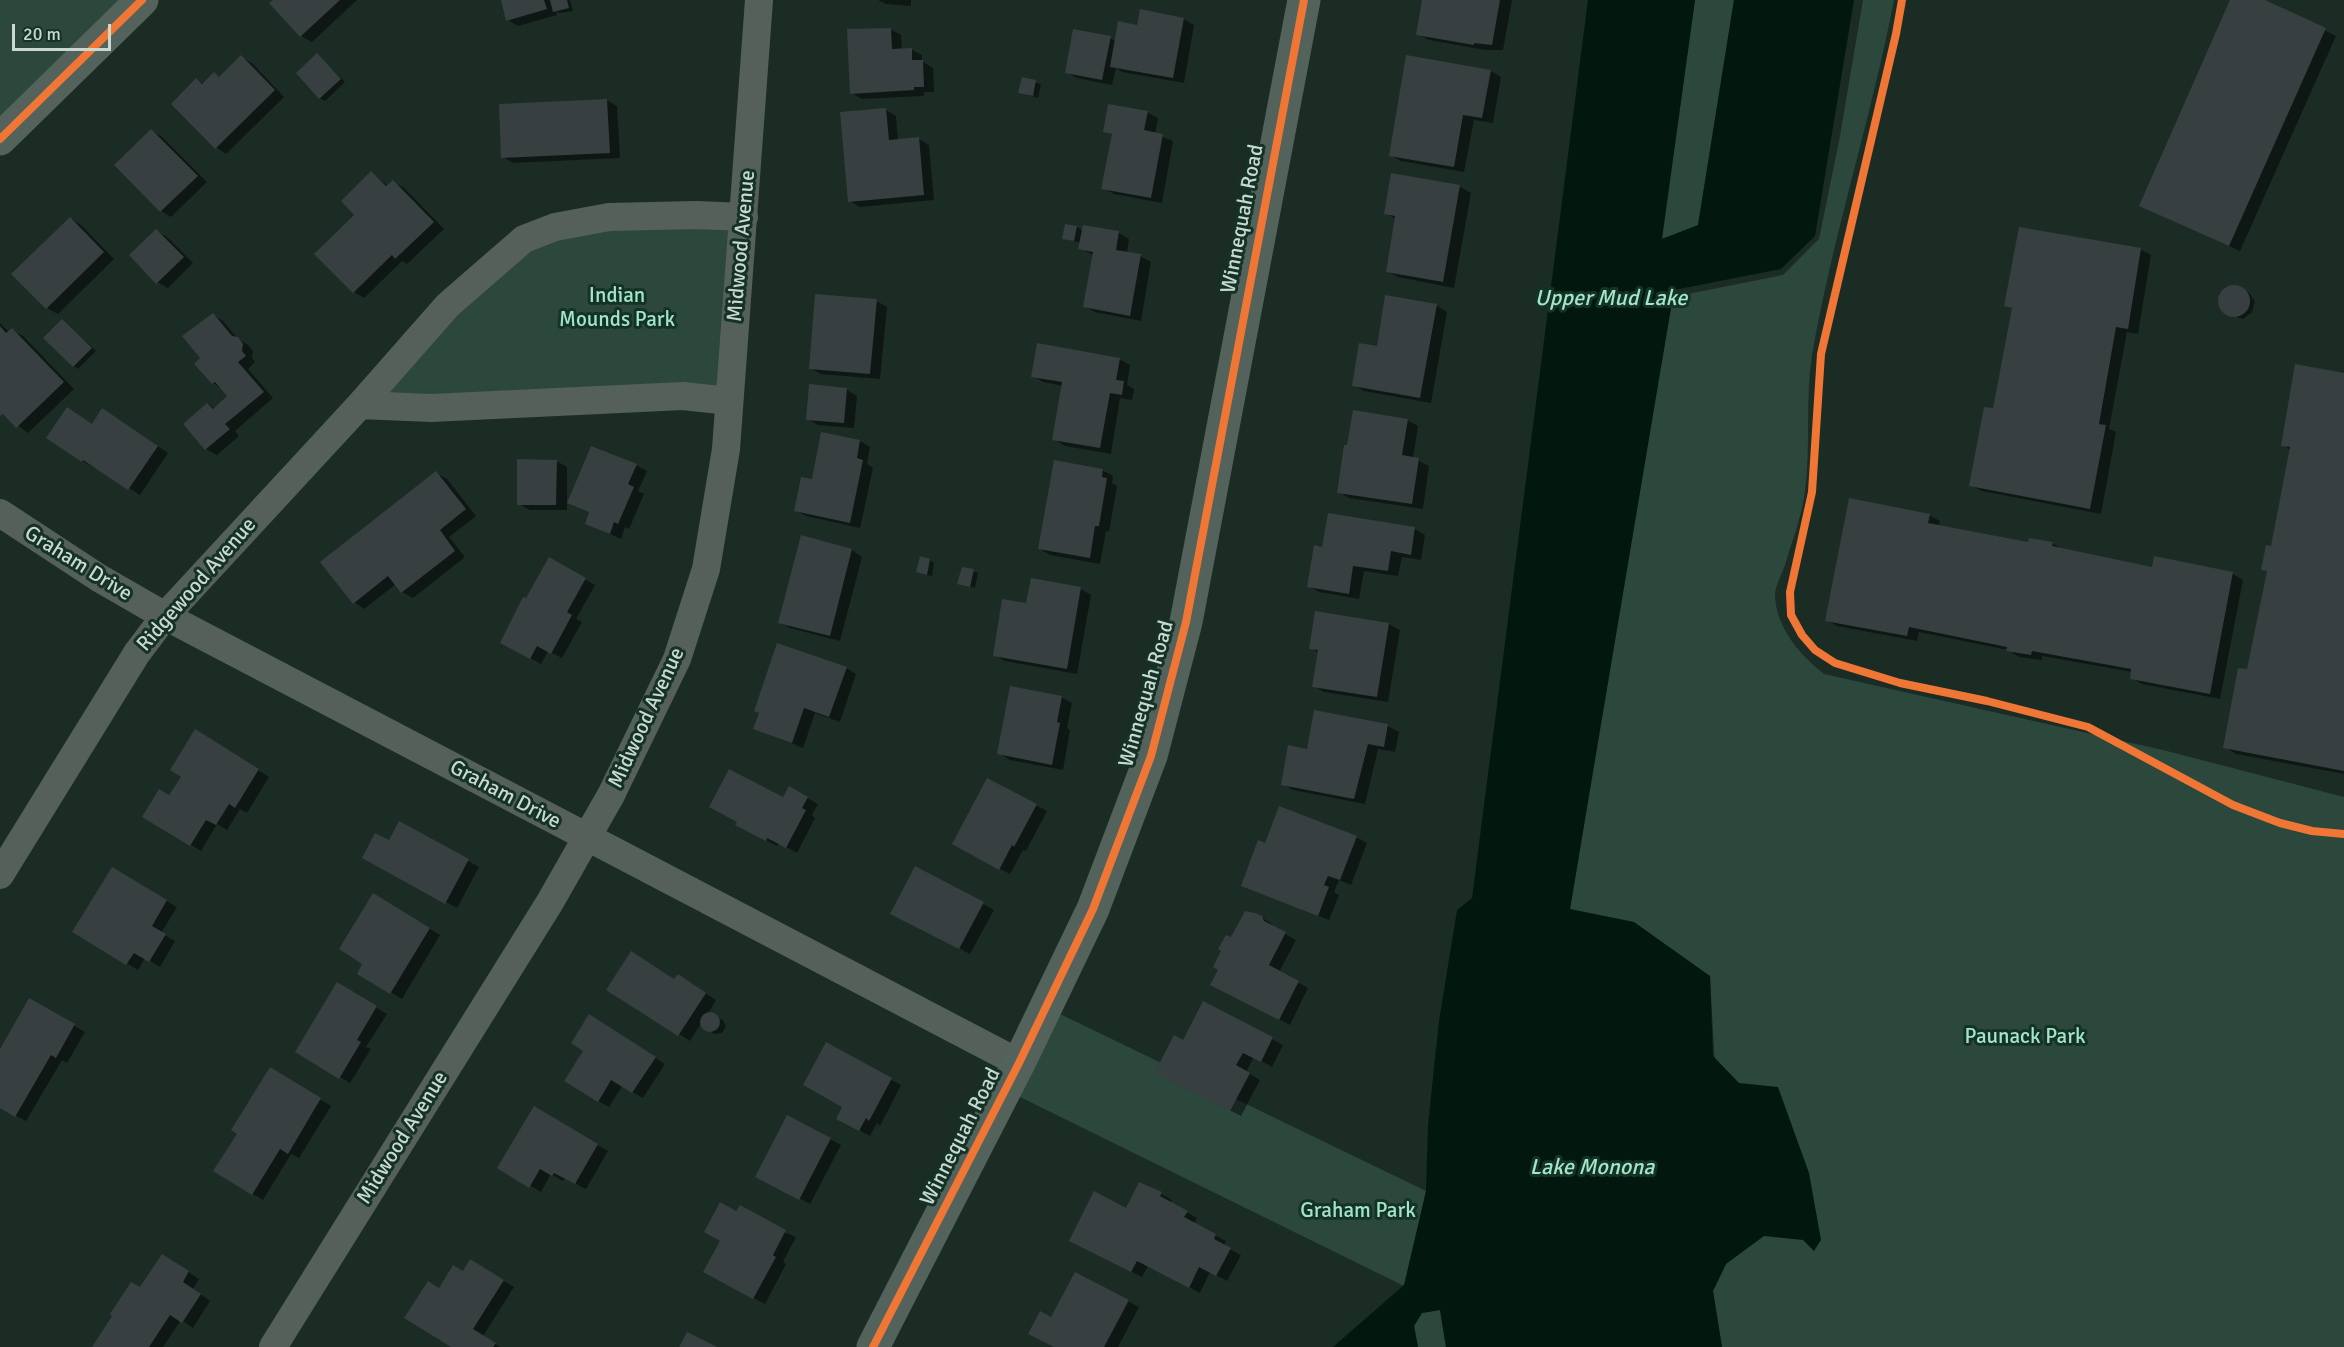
<!DOCTYPE html>
<style>
body{margin:0}
#map{position:relative;width:2344px;height:1347px;overflow:hidden;background:#1b2c25;font-family:Signika,sans-serif}
canvas{display:block}
.scale{position:absolute;left:12px;top:24px;width:99px;height:27px;box-sizing:border-box;border:3px solid #c9d9d2;border-top:0;padding-left:8px;font-size:18px;line-height:21px;white-space:nowrap;color:#c9d9d2;-webkit-text-stroke:4px #153226;paint-order:stroke}
</style>
<div id="map">
<canvas width="2344" height="1347"></canvas>
<div class="scale">20 m</div>
</div>
<script>
const ctx = document.querySelector('canvas').getContext('2d');
ctx.lineJoin = 'round';
function fillPath(path, color) {
  ctx.fillStyle = color;
  ctx.fill(path, 'evenodd');
}
function trace(path, color, width, dash) {
  ctx.strokeStyle = color;
  ctx.lineWidth = width;
  ctx.lineCap = dash ? 'butt' : 'round';
  ctx.setLineDash(dash || []);
  ctx.stroke(path);
}
function drawText(font, color, halo, rows, align = 'center') {
  ctx.font = font + ' Signika,sans-serif';
  ctx.lineWidth = 6;
  ctx.setLineDash([]);
  ctx.textBaseline = 'middle';
  ctx.strokeStyle = halo;
  ctx.fillStyle = color;
  for (const [text, x, y, turn = 0] of rows) {
    ctx.save();
    ctx.translate(x, y);
    ctx.rotate((+turn || 0) * Math.PI / 180);
    ctx.textAlign = isNaN(turn) ? turn : align;
    if (halo) ctx.strokeText(text, 0, 0);
    ctx.fillText(text, 0, 0);
    ctx.restore();
  }
}
const green = new Path2D(`
 M0,0H142L0,139Z
 M1695,0H1734L1698,226L1661,239Z
 M1863,0H1894C1871,119 1833,235 1812,355C1805,400 1811,446 1805,491C1802,516 1792,541 1785,565C1782,574 1775,586 1775,595C1776,628 1800,655 1824,674L2163,750L2344,797V1347H1722L1713,1291L1726,1264L1710,976L1570,909L1636,504L1673,297L1783,275L1819,239L1840,136Z
 M744,217L729,401L360,405L524,239Z
 M1060,1014L1426,1191L1412,1259L1404,1286L1018,1096Z
 M1440,1310L1446,1347H1418L1414,1326L1422,1313Z`);
const water = new Path2D(`
 M1588,0H1695L1662,239L1698,225L1734,0H1854L1815,236L1781,269L1674,290L1570,909L1634,922L1710,976L1713,1056L1739,1083L1778,1087L1809,1173L1821,1240L1814,1251L1803,1240L1764,1236L1726,1264L1713,1291L1722,1347H1446L1440,1310L1422,1313L1414,1326L1418,1347H1333L1404,1285L1426,1191L1428,1125L1439,1021L1457,910L1472,898Z`);
const shadow = new Path2D(`
 M275,0H357L312,42L301,36L271,4Z
 M502,0H570L573,11L559,13L556,12L557,15L518,26L508,20Z
 M878,0H911V6L886,4Z
 M1424,0H1512L1503,50H1485L1429,40L1418,34Z
 M2232,0H2262L2336,36L2240,251L2151,211Z
 M1183,19L1194,25L1184,83L1122,72L1116,68L1112,85L1077,78L1066,72L1110,38L1116,41L1138,27Z
 M890,29L901,35L902,50L911,49L922,55V61L933,68L934,92H924V96L862,99L851,93Z
 M317,55L345,82L325,101L320,98Z
 M241,57L252,63L284,97L226,154L216,147L196,80L204,84L214,74L220,77Z
 M1491,71L1501,77L1493,123L1474,120L1464,172L1401,161L1390,155Z
 M1023,79L1041,84L1038,98L1020,93Z
 M607,100L617,106L620,158L513,163L503,157Z
 M886,110L896,116L898,141L919,139L929,145L934,200L860,207L849,201Z
 M1147,112L1158,118L1155,134L1173,141L1162,203L1114,194L1103,188L1113,135L1105,131Z
 M152,131L162,137L207,182L171,217L161,211Z
 M372,173L388,186L393,182L404,188L444,229L407,264L402,261L364,298L354,292L357,215Z
 M1392,175L1460,187L1471,193L1454,288L1398,277L1387,271L1396,219L1386,213Z
 M70,218L81,225L114,259L58,314L47,308L14,274Z
 M1084,226L1119,233L1129,239L1127,253L1140,256L1151,262L1141,321L1095,312L1084,306L1093,255L1080,248L1081,243L1064,238L1077,227L1083,231Z
 M156,231L167,237L193,263L168,288L157,282Z
 M2140,249L2151,255L2138,334L2127,332L2109,429L2116,432L2101,514L1982,491L1971,485L1995,410L2013,309L2006,306Z
 M2230,286L2248,292L2255,301L2252,312L2243,319L2226,314L2219,304L2221,293Z
 M876,301L887,307L880,379L821,374L810,368Z
 M1436,305L1447,312L1431,403L1364,391L1354,385L1378,348Z
 M213,315L223,321L238,339L248,345L253,351L252,358L255,362L248,369L273,398L235,431L239,436L217,455L206,449L208,404L215,409L230,396L224,390L213,383L202,358L184,337Z
 M62,320L96,351L78,369L74,366Z
 M0,323L9,332L12,330L23,336L74,389L28,433L0,412Z
 M1119,359L1130,365L1127,385L1134,389L1132,400L1120,398L1111,454L1065,446L1054,439L1063,386L1043,382L1033,376Z
 M2344,375V774L2236,754L2225,747L2248,671L2268,572L2263,569L2272,547L2291,450L2282,445Z
 M847,390L857,396L854,428L818,425L807,419Z
 M113,416L168,453L140,495L94,465L93,467L82,461L93,425Z
 M1407,420L1418,426L1413,458L1429,466L1423,509L1349,498L1339,492Z
 M860,441L870,447L867,464L873,468L860,528L806,516L796,510L813,481Z
 M556,461L567,467V510H530L519,504Z
 M636,465L647,471L638,491L644,494L629,529L625,527L621,539L587,524L591,513L569,503Z
 M1102,470L1113,476L1112,483L1117,486L1109,532L1106,531L1100,564L1050,555L1040,549Z
 M436,473L447,479L476,516L449,537L465,557L413,598L402,592L396,584L364,609L354,602Z
 M1929,515L1940,521L1939,526L2029,544L2052,543L2064,550L2153,569L2155,558L2233,574L2243,580L2220,699L2142,684L2131,678L2132,672L2042,656V660L2019,657L2008,650L1919,632L1917,641L1837,626L1827,620Z
 M1415,529L1425,535L1421,560L1402,557L1398,576L1364,571L1359,599L1319,592L1309,586L1323,549Z
 M802,537L852,550L862,557L840,641L790,628L780,622Z
 M550,560L595,585L576,619L582,622L562,658L548,651L541,664L502,642Z
 M930,560L934,563L932,576L923,574Z
 M973,571L978,573L975,588L959,583Z
 M1081,589L1091,595L1077,674L1005,661L994,655L1028,605Z
 M1317,613L1389,624L1400,630L1388,702L1324,692L1314,686L1319,653L1311,648Z
 M846,668L856,674L840,722L815,713L803,748L755,728Z
 M1061,697L1072,703L1067,728L1070,730L1063,770L1010,760L999,753Z
 M1316,712L1388,726L1399,732L1395,752L1378,749L1365,804L1293,790L1283,784L1309,750Z
 M206,737L269,777L247,813L240,809L227,830L217,824L201,851L144,816L170,797Z
 M988,780L1047,811L1026,851L1023,850L1010,874L964,850Z
 M789,788L818,804L812,815L815,818L797,853L778,843L777,846L748,831L783,799Z
 M400,823L479,867L457,908L364,857L390,842Z
 M1356,837L1367,843L1351,885L1339,880L1334,892L1339,895L1329,920L1243,885L1266,845Z
 M112,869L177,907L161,933L175,941L160,967L145,958L138,970L74,932Z
 M384,901L440,935L402,999L359,973L364,963Z
 M983,904L994,910L970,954L903,919Z
 M1261,917L1272,924L1274,928L1296,940L1279,972L1308,988L1290,1025L1223,991L1232,939Z
 M675,980L689,982L716,1000L707,1015L711,1014L723,1020L726,1026L722,1033L715,1034L703,1028L702,1022L690,1041L608,989Z
 M338,984L387,1014L366,1047L371,1049L350,1083L297,1052Z
 M30,1000L85,1032L67,1063L62,1060L26,1121L0,1107V1054Z
 M1204,1003L1283,1045L1272,1067L1254,1057L1246,1072L1260,1080L1241,1116L1167,1078Z
 M600,1022L665,1064L643,1098L622,1086L609,1107L598,1101Z
 M826,1044L901,1085L880,1126L877,1123L870,1136L849,1124Z
 M270,1069L331,1106L299,1158L291,1154L263,1200L215,1171L239,1133Z
 M534,1108L608,1151L586,1189L565,1178L563,1181L551,1174L541,1192L499,1167Z
 M830,1139L841,1145L810,1204L767,1182Z
 M1161,1194L1172,1200L1170,1203L1197,1218L1194,1224L1226,1241L1224,1246L1241,1255L1227,1281L1210,1272L1200,1293L1148,1266L1142,1277L1082,1246L1126,1210Z
 M737,1213L796,1237L783,1262L786,1264L765,1304L716,1278Z
 M471,1261L514,1287L483,1336L500,1347H454L440,1290L463,1273Z
 M173,1262L199,1279L193,1289L210,1301L193,1328L181,1320L163,1347H94L140,1289Z
 M1128,1301L1139,1307L1118,1347H1056L1052,1319Z`);
const building = new Path2D(`
 M273,0H340L300,37L269,3Z
 M501,0H544L547,9L506,21Z
 M550,0H567L569,8L553,12Z
 M1422,0H1500L1492,45L1474,43V45L1416,35Z
 M2230,0H2265L2326,28L2229,246L2139,206Z
 M1140,9L1184,18L1173,78L1110,67L1118,21L1137,25Z
 M891,28L892,49L912,48V60H923L924,87H914V90L850,94L847,29Z
 M1073,29L1111,36L1102,80L1065,73Z
 M317,53L341,79L319,99L296,73Z
 M241,55L275,90L215,149L171,104L196,78L202,84L214,72L219,77Z
 M1406,55L1491,70L1482,118L1463,115L1454,167L1389,156Z
 M1022,77L1036,80L1033,96L1018,93Z
 M607,99L610,153L501,158L499,104Z
 M1108,104L1148,111L1144,130L1163,134L1151,198L1101,189L1112,134L1103,132Z
 M886,108L889,140L919,137L924,195L848,202L840,112Z
 M151,129L198,176L160,212L114,165Z
 M371,171L386,186L393,180L434,222L395,259L392,255L353,293L314,254L354,215L341,201Z
 M1391,173L1460,185L1443,282L1386,272L1395,216L1384,214Z
 M70,217L104,252L46,309L11,274Z
 M1065,224L1077,226L1074,241L1062,239Z
 M1083,225L1119,231L1116,250L1141,254L1130,316L1083,307L1093,252L1078,249Z
 M2019,227L2141,248L2128,329L2116,327L2099,424L2106,425L2090,509L1969,486L1984,407L1993,408L2012,308L2004,306Z
 M156,229L184,257L156,284L129,255Z
 M2218 301a16 16 0 1 1 32 0a16 16 0 1 1-32 0Z
 M815,294L877,299L870,374L809,369Z
 M1385,295L1437,304L1420,398L1352,386L1359,343L1377,346Z
 M213,313L232,336L238,337L243,344L242,351L246,356L238,362L264,392L225,424L230,429L205,450L183,424L207,403L213,409L227,396L215,382L212,384L194,364L200,358L182,336Z
 M62,319L92,348L73,367L43,338Z
 M0,326L6,333L12,328L64,382L16,428L3,414L0,416Z
 M1037,343L1120,358L1116,380L1124,381L1122,395L1110,393L1100,448L1052,440L1062,382L1031,377Z
 M2295,364L2344,373V771L2223,748L2238,668L2247,669L2267,571L2261,570L2266,545L2271,546L2290,447L2281,446Z
 M809,384L847,388L844,423L806,420Z
 M67,407L92,424L102,408L158,446L128,490L83,460L82,462L46,438Z
 M1353,410L1408,419L1402,455L1419,458L1412,504L1337,493L1344,445H1347Z
 M821,432L860,440L857,458L863,460L850,523L794,511L801,477L812,479Z
 M591,446L637,464L628,484L634,487L618,524L614,522L610,534L585,524L589,512L567,503Z
 M517,459L557,460L556,505H517Z
 M1054,460L1103,469L1102,477L1107,478L1099,526H1095L1090,558L1038,549Z
 M436,471L466,509L440,530L455,551L401,593L388,576L353,604L320,562Z
 M1849,498L1930,514L1928,523L2028,542L2029,538L2053,542L2052,546L2152,567L2154,556L2233,572L2210,694L2130,679L2131,669L2032,651L2031,655L2006,651L2007,647L1909,627L1907,636L1825,621Z
 M1328,513L1415,527L1411,555L1391,551L1388,571L1353,566L1349,594L1307,587L1314,545L1322,547Z
 M801,535L852,549L830,636L778,623Z
 M920,556L930,559L927,575L916,572Z
 M549,557L586,578L567,612L572,615L551,654L537,646L530,659L500,643L523,597L526,598Z
 M962,567L974,569L970,587L957,584Z
 M1031,578L1081,587L1067,669L993,656L1002,599L1026,603Z
 M1315,611L1389,623L1377,697L1312,687L1318,650L1309,649Z
 M777,643L847,667L829,717L804,708L792,743L753,729L759,713L754,711Z
 M1010,686L1062,696L1057,722L1060,723L1052,765L997,754Z
 M1314,710L1388,724L1384,747L1368,744L1354,799L1281,785L1288,745L1307,749Z
 M195,729L259,769L235,808L229,804L216,825L206,820L190,846L142,817L159,789L169,795L181,777L170,770Z
 M729,769L783,797L789,786L808,797L802,808L806,810L786,848L767,838L766,841L735,825L737,822L709,807Z
 M987,778L1037,804L1014,847L1012,845L999,870L952,844Z
 M1279,806L1357,836L1340,880L1328,876L1324,885L1329,887L1318,916L1241,886L1258,840L1265,843Z
 M399,821L469,859L445,904L362,858L375,833L389,840Z
 M915,866L984,902L959,949L890,914Z
 M112,867L167,900L152,926L166,934L149,962L134,953L126,965L72,932Z
 M373,893L430,928L390,994L357,974L362,964L339,949Z
 M1245,911L1255,913L1262,916L1264,921L1286,932L1269,965L1299,981L1279,1020L1210,985L1218,970L1213,967L1221,951L1218,949L1226,935L1231,937Z
 M631,951L674,979L678,974L706,993L678,1036L606,990Z
 M337,982L377,1006L357,1040L361,1042L339,1079L295,1052Z
 M29,998L75,1024L56,1058L51,1055L15,1117L0,1108V1049Z
 M1203,1001L1273,1037L1261,1062L1243,1053L1236,1065L1250,1073L1230,1111L1155,1072L1174,1035L1183,1040Z
 M700 1022a10 10 0 1 1 20 0a10 10 0 1 1-20 0Z
 M589,1014L656,1057L632,1093L611,1080L598,1102L564,1081L583,1051L571,1043Z
 M826,1042L892,1078L869,1121L866,1118L859,1131L836,1119L842,1107L803,1085Z
 M270,1067L321,1098L288,1154L280,1149L252,1195L213,1171L237,1134L231,1130Z
 M534,1106L598,1144L575,1184L554,1173L552,1176L540,1169L529,1188L497,1168Z
 M787,1115L831,1138L799,1200L755,1177Z
 M1139,1182L1162,1192L1160,1196L1188,1211L1184,1217L1216,1234L1214,1239L1231,1248L1216,1276L1199,1267L1189,1288L1137,1261L1131,1272L1069,1241L1094,1191L1126,1208Z
 M720,1202L736,1211L740,1205L786,1230L773,1255L776,1257L753,1299L703,1272L720,1241L704,1232Z
 M162,1254L189,1271L183,1282L201,1294L182,1323L170,1315L149,1347H92L112,1316L110,1314L131,1282L140,1287Z
 M470,1259L504,1280L473,1329L496,1343L493,1347H451L404,1318L428,1281L439,1288L453,1265L463,1271Z
 M1075,1272L1129,1300L1104,1347H1054L1028,1334L1040,1311L1051,1317Z
 M687,1332L717,1347H679Z`);
const street = new Path2D(`
 M360,405L448,305L524,239L555,227L609,217L696,215L744,217
 M0,513L99,578L165,616L1019,1063
 M0,875L137,653L165,616L360,405L431,408L683,396L729,401
 M273,1347L550,902L611,795L677,659L706,569L726,449L759,0`);
const secondary = new Path2D(`
 M0,139L142,0
 M873,1347L1019,1063L1093,909L1151,756L1186,622L1304,0`);
const cycleway = new Path2D(`
 M1902,0L1896,34L1821,354L1812,492L1790,592L1791,615L1802,635L1815,650L1835,663L1900,683L1987,701L2088,727L2233,805L2280,823L2312,831L2344,834
 M0,139L142,0
 M873,1347L1019,1063L1093,909L1151,756L1186,622L1304,0`);
const streetNames = [
 ["Winnequah Road",1243,219,-79],
 ["Midwood Avenue",742,246,-85],
 ["Graham Drive",78,564,32],
 ["Ridgewood Avenue",197,585,-49],
 ["Winnequah Road",1147,694,-74],
 ["Midwood Avenue",647,718,-65],
 ["Graham Drive",505,795,28],
 ["Winnequah Road",961,1137,-63],
 ["Midwood Avenue",403,1138,-58]
];
const parkNames = [
 ["Indian",617,296],
 ["Mounds Park",617,320],
 ["Paunack Park",2025,1037],
 ["Graham Park",1358,1211]
];
const waterNames = [
 ["Upper Mud Lake",1611,299],
 ["Lake Monona",1592,1168]
];
fillPath(green, '#2c483c');
fillPath(water, '#02180f');
fillPath(shadow, '#0007');
fillPath(building, '#373f40');
trace(street, '#55605b', 28);
trace(secondary, '#53625b', 33);
trace(cycleway, '#f07635', 8);
drawText('21px', '#c9d9d2', '#153226', streetNames);
drawText('21px', '#a2e5c7', '#153226', parkNames);
drawText('italic 22px', '#a3e6c8', '#153226', waterNames);
</script>
